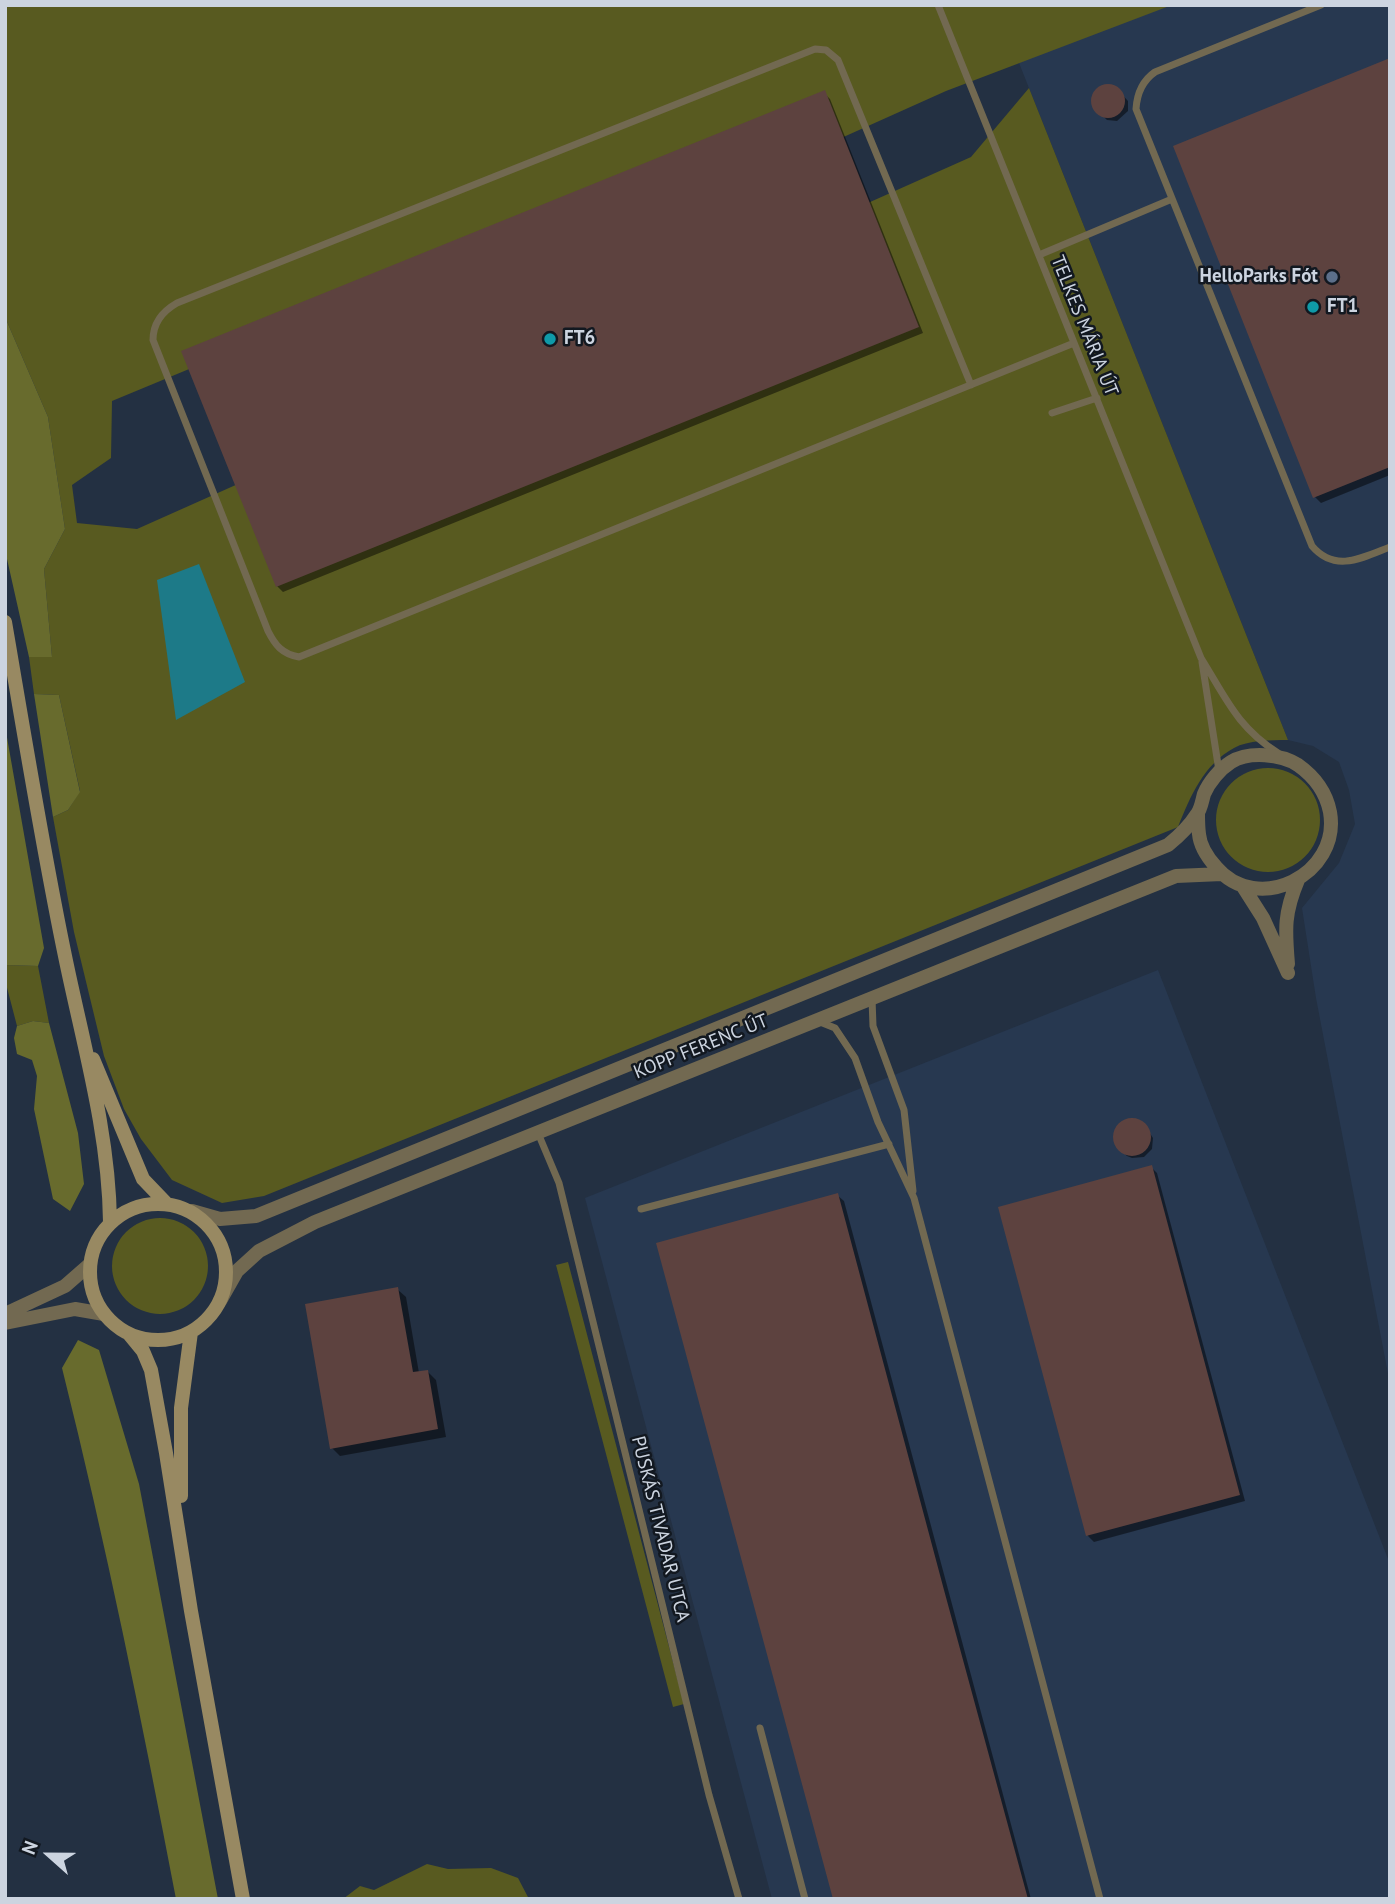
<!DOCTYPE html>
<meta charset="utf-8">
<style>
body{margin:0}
#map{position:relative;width:1395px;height:1904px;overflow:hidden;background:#233042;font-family:"PT Sans",sans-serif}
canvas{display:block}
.frame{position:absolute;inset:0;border:7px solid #ccd4e0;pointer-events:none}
.north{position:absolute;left:14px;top:1820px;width:70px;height:70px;-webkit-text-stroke:5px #121820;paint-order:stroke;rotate:291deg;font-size:19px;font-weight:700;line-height:28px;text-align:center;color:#ccd4e0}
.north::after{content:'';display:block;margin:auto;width:24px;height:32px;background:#ccd4e0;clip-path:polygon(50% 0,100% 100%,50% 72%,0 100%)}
</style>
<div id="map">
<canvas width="1395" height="1904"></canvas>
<div class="frame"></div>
<div class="north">N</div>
</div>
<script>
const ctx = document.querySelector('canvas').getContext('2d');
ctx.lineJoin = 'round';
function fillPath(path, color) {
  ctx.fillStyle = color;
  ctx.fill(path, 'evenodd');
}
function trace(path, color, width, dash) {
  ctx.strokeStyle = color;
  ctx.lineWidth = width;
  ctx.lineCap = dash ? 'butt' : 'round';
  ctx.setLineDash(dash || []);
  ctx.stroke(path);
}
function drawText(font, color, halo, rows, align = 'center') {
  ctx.font = font + ' "PT Sans",sans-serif';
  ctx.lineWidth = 5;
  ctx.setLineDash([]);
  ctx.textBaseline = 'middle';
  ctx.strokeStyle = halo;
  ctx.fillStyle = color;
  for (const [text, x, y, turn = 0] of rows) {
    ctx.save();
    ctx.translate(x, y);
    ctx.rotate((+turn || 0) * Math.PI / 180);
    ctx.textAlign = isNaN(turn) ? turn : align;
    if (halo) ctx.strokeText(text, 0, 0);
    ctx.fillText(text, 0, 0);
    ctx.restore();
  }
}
const built = new Path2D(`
 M996,5H1390V1384L1316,998L1302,908L1339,863L1355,824L1349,790L1339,762L1313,746L1288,740Z
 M1158,970L1390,1564V1899H772L585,1198Z`);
const green = new Path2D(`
 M5,5H1172L946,91L585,253L481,248L112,401L111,458L72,485L77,523L137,529L971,157L1029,88L1288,740C1271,740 1248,740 1234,748C1204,764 1190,797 1178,827L264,1196L222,1203L172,1180L141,1139L124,1109L104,1056L74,932L53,817L68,810L80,791L59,695L34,694L29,657H52L44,569L65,529L48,417L5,317Z
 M1216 820a52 52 0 1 1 104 0a52 52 0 1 1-104 0Z
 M5,965L38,966L49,1023L33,1021L17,1026L5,980Z
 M112 1266a48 48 0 1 1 96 0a48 48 0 1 1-96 0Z
 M568,1262L684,1704L673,1707L556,1265Z
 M427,1864L448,1869L491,1868L518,1878L529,1899H343L360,1886L374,1890Z`);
const forest = new Path2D(`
 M5,317L48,417L65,529L44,569L52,657H29L5,550Z
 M34,694L59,695L80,792L68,810L53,817Z
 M5,726L44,948L38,966L5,965Z
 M33,1021L49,1023L78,1133L84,1184L70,1211L53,1199L34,1109L37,1076L32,1060L17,1054L14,1038L17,1026Z
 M78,1340L99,1350L139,1484L218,1899H176C142,1721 106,1544 62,1368Z`);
const water = new Path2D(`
 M199,564L245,682L176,720L157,580Z`);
const shadow = new Path2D(`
 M1390,60V475L1321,503L1315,497Z
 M1107,86L1117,89L1128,101V111L1117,121L1107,120L1095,108L1093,103L1095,93Z
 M824,93L830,99L923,333L283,592L277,586Z
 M1133,1119L1144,1124L1153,1138L1152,1149L1144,1157L1132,1158L1127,1156L1118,1147L1115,1137L1118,1126Z
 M1151,1167L1157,1173L1245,1501L1094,1542L1088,1536L1000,1208Z
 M837,1195L844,1201L1031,1899H835Z
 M397,1289L406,1297L419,1373L427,1371L436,1380L446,1437L340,1456L332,1448Z`);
const building = new Path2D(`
 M1390,58V467L1313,498L1173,146Z
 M1091 101a17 17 0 1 1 34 0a17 17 0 1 1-34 0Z
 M825,90L919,327L276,587L181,351Z
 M1113 1137a19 19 0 1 1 38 0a19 19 0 1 1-38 0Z
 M1152,1165L1240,1495L1086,1536L998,1207Z
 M838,1193L944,1590L1028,1899H833L656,1243Z
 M398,1287L413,1372L428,1370L438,1429L330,1449L305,1304Z`);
const lane = new Path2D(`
 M938,5L1201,658C1226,698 1237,727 1278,753
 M1321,5L1155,72C1142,81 1137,93 1136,109L1312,546C1335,573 1362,558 1390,547
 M1039,255L1172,199
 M971,385L838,60L826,50L815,49L177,303C163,311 153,323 153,340L268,631C275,645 282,654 299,657L1074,343
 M1052,413L1097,398
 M1202,662L1219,771
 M872,999L873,1026L904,1110L913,1191
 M820,1022L835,1028L855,1058L878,1122L914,1198L1100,1899
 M538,1133L559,1183L709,1795L739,1899
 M641,1209L889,1144
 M760,1728L805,1899`);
const street = new Path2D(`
 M1242,885L1263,918L1288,973
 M1288,964C1285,929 1284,913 1298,880
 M192,1211L220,1219L256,1216L1168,845C1178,837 1190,825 1197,814C1201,809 1202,801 1204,794C1209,782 1220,769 1231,762C1249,751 1281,754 1298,765C1315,777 1326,792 1330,812C1341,875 1257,916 1216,867C1208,858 1200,846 1199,834C1198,827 1198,820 1198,813
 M220,1301L237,1271L259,1251L315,1222L1176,876L1222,874
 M5,1314L65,1286L89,1265
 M5,1323L75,1309L104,1314`);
const secondary = new Path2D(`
 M5,622C24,733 42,845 65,956C83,1044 109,1132 110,1222
 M93,1059L143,1179L166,1203
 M90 1272a68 68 0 1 1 136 0a68 68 0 1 1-136 0Z
 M129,1334L143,1351L151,1370L166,1453L191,1611L243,1899
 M181,1496V1408L191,1332`);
const markers = [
 [1332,277,7,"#5c6f8a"],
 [1313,307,7,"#0f9aa8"],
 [550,339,7,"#0f9aa8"]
];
const poiNames = [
 ["HelloParks Fót",1318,277,"right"],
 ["FT1",1327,307],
 ["FT6",564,339]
];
const streetNames = [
 ["TELKES MÁRIA ÚT",1084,326,68],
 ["KOPP FERENC ÚT",701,1047,-22],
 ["PUSKÁS TIVADAR UTCA",660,1529,76]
];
fillPath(built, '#273850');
fillPath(green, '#585a20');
fillPath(forest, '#686b2d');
fillPath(water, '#1d7a88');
fillPath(shadow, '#0007');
fillPath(building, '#5d423f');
trace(lane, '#726951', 7);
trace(street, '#726951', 14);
trace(secondary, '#988962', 14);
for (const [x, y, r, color] of markers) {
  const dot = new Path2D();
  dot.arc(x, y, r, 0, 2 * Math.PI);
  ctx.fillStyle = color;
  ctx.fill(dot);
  trace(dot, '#121820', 2.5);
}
drawText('bold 19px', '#ccd4e0', '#121820', poiNames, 'left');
drawText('19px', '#ccd4e0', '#121820', streetNames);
</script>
